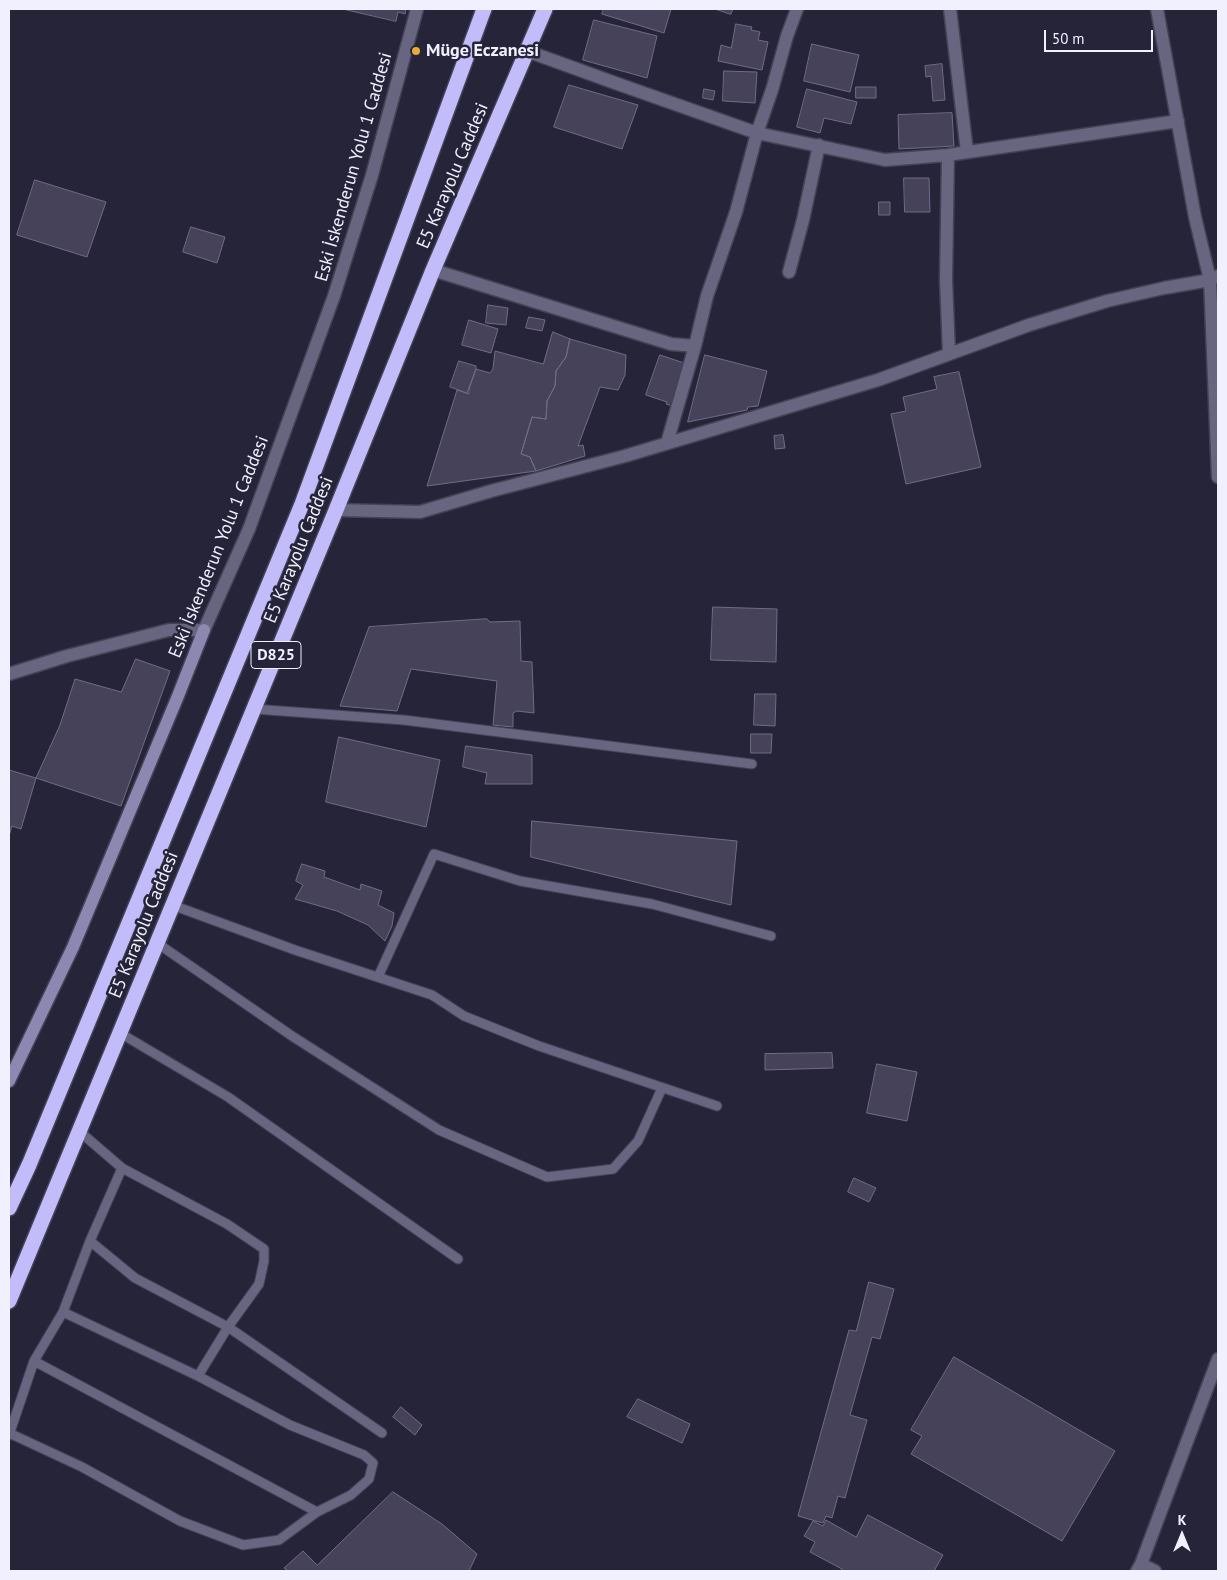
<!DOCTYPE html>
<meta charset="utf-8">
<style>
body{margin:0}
#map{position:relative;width:1227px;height:1580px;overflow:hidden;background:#262439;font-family:"PT Sans",sans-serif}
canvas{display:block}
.frame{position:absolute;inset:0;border:10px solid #f1f0ff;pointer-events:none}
.north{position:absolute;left:1157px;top:1510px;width:50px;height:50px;-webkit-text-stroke:4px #262439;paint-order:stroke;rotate:0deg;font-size:14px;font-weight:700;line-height:20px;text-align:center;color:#f1f0ff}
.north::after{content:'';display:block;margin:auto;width:18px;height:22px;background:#f1f0ff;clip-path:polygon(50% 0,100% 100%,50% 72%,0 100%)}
.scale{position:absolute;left:1044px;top:30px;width:109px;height:22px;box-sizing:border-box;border:2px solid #f1f0ff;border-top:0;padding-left:6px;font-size:15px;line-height:18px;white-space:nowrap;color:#f1f0ff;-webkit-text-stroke:4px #262439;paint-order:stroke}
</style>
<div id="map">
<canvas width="1227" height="1580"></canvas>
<div class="frame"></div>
<div class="north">K</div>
<div class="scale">50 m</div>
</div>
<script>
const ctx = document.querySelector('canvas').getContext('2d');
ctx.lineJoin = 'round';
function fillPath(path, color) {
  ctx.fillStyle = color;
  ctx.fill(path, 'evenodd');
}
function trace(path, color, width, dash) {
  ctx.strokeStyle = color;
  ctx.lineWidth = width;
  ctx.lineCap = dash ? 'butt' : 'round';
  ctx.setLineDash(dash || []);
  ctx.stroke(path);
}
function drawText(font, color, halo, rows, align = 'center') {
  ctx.font = font + ' "PT Sans",sans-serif';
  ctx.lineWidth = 5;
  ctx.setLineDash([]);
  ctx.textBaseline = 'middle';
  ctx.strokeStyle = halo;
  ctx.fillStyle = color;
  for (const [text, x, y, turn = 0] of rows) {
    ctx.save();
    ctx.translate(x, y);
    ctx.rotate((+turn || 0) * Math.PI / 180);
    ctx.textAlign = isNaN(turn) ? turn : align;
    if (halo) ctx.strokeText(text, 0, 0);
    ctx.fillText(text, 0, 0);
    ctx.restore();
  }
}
const building = new Path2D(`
 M343,9H406L405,14L398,12L396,21Z
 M604,9H671L664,33L602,14Z
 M715,9H733L731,14Z
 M594,20L657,36L647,78L583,60Z
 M736,24L752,27L751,30L760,32L758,40L768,42L762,70L718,61L721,45L731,48Z
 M812,44L859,55L850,92L804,81Z
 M942,64L945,100L933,101L931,76L926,77L925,66Z
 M724,71L757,72L755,103L723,101Z
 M569,85L638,105L622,149L554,127Z
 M856,87H876V98H856Z
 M704,89L715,91L713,100L703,98Z
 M807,89L857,102L851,124L824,118L820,133L797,127Z
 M952,113L954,146L899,149L898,115Z
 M904,178H929L930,212H905Z
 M35,180L106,202L87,257L17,235Z
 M879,202H890V215H879Z
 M191,227L225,237L217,263L183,252Z
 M488,305L508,308L506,325L486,323Z
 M529,317L545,320L542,331L526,328Z
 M469,320L498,329L491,353L462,345Z
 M553,332L570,339L566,357L556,371L555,386L547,401L546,419L532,417L521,454L530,457L536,471L427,486L457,390L469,394V389L476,369L490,373L493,369L495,351L543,364Z
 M570,339L626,355L625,375L618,390L600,387L578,446L583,445L585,456L536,471L530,457L521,454L532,417L546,419L547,401L555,386L556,371L566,357Z
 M660,355L687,364L672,406L666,404L667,402L646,395Z
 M705,355L767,371L758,406L748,407L747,410L688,422Z
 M459,361L476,366V369L467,393L450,387Z
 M959,372L981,467L906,484L891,414L906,411L903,397L937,389L934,377Z
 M783,435L785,448L775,449L774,436Z
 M713,607L777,609L776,662L711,660Z
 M487,619L490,622L520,621L521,661L532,662L534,713L517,711L513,713V727L493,725L497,681L411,669L397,711L340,706L369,627Z
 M136,659L170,671L121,806L36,778L60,725L75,679L121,692Z
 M755,694H776L775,726L754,725Z
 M751,734H772L771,753H751Z
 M339,737L440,760L426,827L326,802Z
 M466,746L532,755V784H485L487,773L463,767Z
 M9,770L36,778L21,829L12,826L9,836Z
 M532,821L737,841L731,905L531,857Z
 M302,864L325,871L324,877L360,890L361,884L382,891L378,905L394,913L392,926L385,941L368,925L337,911L295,899L303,885L296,881Z
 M832,1053L833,1068L765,1070V1054Z
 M877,1064L917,1072L907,1121L867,1113Z
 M854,1178L876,1188L869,1202L848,1192Z
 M869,1282L894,1289L880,1339L872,1337L850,1415L867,1420L845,1498L838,1496L832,1518L826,1516L823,1523L798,1516L849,1330L856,1331Z
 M954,1357L1115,1451L1062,1541L911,1454L922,1436L911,1430Z
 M638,1399L690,1424L682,1443L627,1417Z
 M401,1407L422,1425L415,1435L393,1417Z
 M393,1492L442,1524L477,1554L469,1571H288L284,1568L303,1551L317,1565Z
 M868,1515L943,1555L934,1571H841L842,1569L810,1552L815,1542L804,1536L813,1521L823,1526L826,1520L856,1537Z`);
const lane = new Path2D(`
 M254,709L404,720L752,764
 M172,905L295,950L432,995L464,1016L539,1046L717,1106
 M157,943L292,1036L439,1130L547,1177L613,1169L638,1141L662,1088
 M378,977L434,854L520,881L652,904L771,936
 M120,1033L228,1097L458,1259
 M122,1168L227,1224L264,1249V1261L259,1284L228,1327L198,1376
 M90,1241L135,1278L228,1327L382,1433
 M34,1361L317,1512
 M9,1433L82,1467L180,1521L243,1545L279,1540L317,1512L351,1495L369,1479L373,1463L364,1455L290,1425L198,1376L63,1312
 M9,1435L34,1361L63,1312L90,1241L122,1168L79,1131`);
const street = new Path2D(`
 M950,9L967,152
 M1157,9L1195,217L1210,280L1218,477
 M527,51L618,84L757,133L885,160L948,155L1178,121
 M948,155L946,280L949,353
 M433,270L671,344L695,346L707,296L736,212L757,133L772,90L787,36L797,9
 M789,272L803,220L819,145
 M667,443L695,346
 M336,510L420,512L491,491L625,456L878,380L1029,325L1107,301L1164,288L1210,280L1218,276
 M9,674L67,656L169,630H204L249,529L334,296L372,175L417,9
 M1141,1564L1155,1571
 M1137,1571L1141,1564L1218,1359`);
const secondary = new Path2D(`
 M9,1081L73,947L178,696L204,630`);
const highway = new Path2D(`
 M9,1208L29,1165L302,504L484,9
 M9,1301L336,510L433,270L545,9`);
const markers = [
 [416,51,5,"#e9ab38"]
];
const shields = [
 [276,655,50]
];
const shieldNames = [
 ["D825",276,655]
];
const poiNames = [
 ["Müge Eczanesi",426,51]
];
const streetNames = [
 ["Eski İskenderun Yolu 1 Caddesi",354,167,-74],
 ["E5 Karayolu Caddesi",453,176,-67],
 ["Eski İskenderun Yolu 1 Caddesi",219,547,-68],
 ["E5 Karayolu Caddesi",299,550,-68],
 ["E5 Karayolu Caddesi",144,925,-68]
];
fillPath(building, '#454259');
trace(building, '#6f6d86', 1);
trace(lane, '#424155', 11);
trace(street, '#424155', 15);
trace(secondary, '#424155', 15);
trace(highway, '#424155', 18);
trace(lane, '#67657f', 9);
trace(street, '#67657f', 12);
trace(secondary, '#8c88b1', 12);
trace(highway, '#c2bcfb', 15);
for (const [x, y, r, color] of markers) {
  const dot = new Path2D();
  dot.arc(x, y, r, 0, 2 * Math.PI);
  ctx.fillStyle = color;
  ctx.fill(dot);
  trace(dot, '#262439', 2);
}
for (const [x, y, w] of shields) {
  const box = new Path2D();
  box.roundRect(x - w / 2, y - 13.5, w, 27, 4);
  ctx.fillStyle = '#262439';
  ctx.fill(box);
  trace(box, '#f1f0ff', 1);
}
drawText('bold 16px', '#f1f0ff', null, shieldNames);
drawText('bold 18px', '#f1f0ff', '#262439', poiNames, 'left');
drawText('18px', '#f1f0ff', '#262439', streetNames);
</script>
